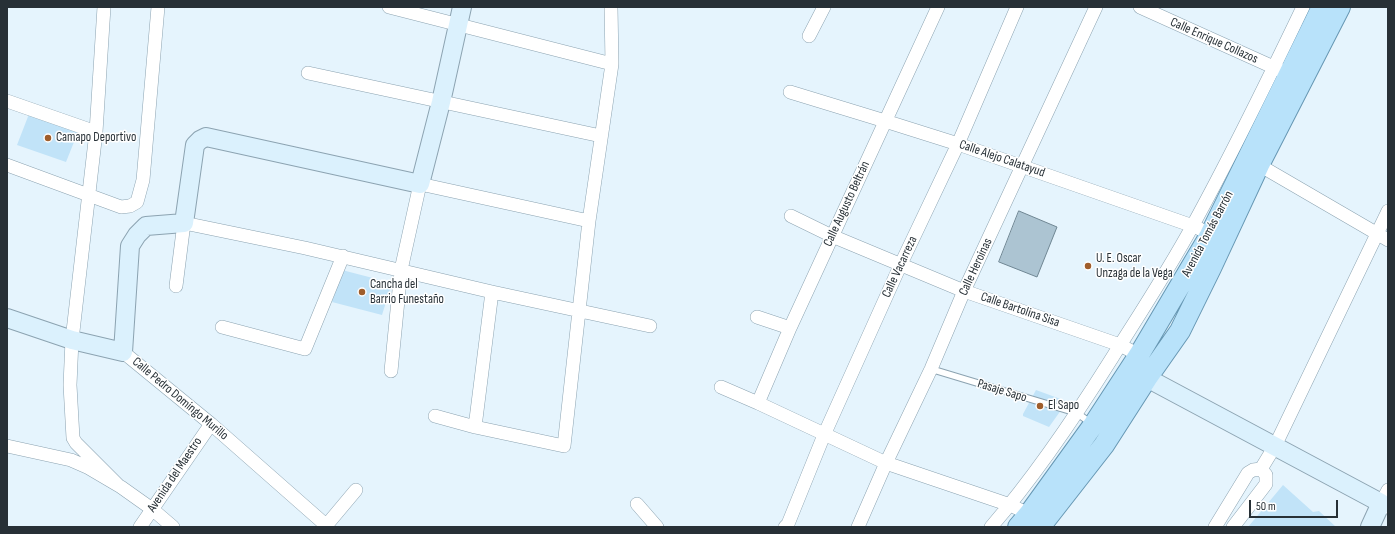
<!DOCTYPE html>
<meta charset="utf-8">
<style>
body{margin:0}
#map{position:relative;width:1395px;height:534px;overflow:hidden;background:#e5f4fd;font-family:"Sofia Sans Condensed",sans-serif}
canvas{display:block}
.frame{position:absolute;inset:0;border:8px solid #273036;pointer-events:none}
.scale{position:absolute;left:1249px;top:500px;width:89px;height:18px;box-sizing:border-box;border:2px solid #273036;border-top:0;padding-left:5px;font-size:12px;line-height:14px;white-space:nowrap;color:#273036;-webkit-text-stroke:3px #fff;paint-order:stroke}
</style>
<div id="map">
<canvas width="1395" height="534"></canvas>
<div class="frame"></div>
<div class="scale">50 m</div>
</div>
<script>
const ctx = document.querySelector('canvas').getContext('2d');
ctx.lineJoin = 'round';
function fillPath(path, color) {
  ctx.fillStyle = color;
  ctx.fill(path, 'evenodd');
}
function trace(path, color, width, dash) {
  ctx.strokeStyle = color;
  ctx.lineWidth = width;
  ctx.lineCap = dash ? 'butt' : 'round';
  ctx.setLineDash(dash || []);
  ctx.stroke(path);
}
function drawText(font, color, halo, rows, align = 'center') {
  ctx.font = font + ' "Sofia Sans Condensed",sans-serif';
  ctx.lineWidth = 3;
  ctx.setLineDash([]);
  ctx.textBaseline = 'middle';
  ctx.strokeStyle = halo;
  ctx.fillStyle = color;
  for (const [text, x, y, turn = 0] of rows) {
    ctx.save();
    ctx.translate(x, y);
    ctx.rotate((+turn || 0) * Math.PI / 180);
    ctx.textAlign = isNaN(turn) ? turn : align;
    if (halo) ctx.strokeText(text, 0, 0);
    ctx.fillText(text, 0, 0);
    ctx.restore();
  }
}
const green = new Path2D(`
 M29,114L78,132L66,162L17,145Z
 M342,270L392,283L382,315L332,302Z
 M1036,390L1066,401L1064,406L1049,427L1023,416V414Z
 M1283,485L1313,512L1319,511L1336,527H1248Z`);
const building = new Path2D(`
 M1019,211L1057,227L1037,277L999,262Z`);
const lane = new Path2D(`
 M931,369L1077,413L1092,424`);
const street = new Path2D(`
 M104,7L96,132L72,340L70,385L73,438L76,443L118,485
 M389,7L612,64
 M1140,7L1282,71
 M809,36L824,7
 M308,73L601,136
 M790,92L885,121L958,144L1193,226L1200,229
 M7,101L96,132
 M7,165L121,207L130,206L137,202L143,180L158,7
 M1259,165L1388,240
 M791,216L832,236L964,291L1120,345L1139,355
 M176,286L184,223L305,248L492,292L650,326
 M757,317L790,328
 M222,327L305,349L343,256
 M123,352L211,424L328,527
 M391,371L401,270L420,184L589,221
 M721,387L758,403L886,463L1010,505L1029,514
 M758,403L790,328L938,7
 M435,416L475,427L564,446L589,221L612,64L611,7
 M475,427L492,292
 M7,446L71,460L87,467L121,487L152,509L173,527
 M1261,469L1275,446L1388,211
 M1388,490L1381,503L1388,507
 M637,504L657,527
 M140,527L211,424
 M325,527L356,490
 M785,527L788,524L824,435L900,266L958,144L1017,7
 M858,527L886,463L931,369L964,291L1096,7
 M991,527C1036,475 1075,417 1112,358C1139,315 1168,271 1193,225C1232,154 1268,80 1303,7
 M1215,527L1248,473L1253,470L1261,469L1266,475V484L1233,527`);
const secondary = new Path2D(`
 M7,318L72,340L123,352L130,246L137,235L146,226L184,223L195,145L200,140L206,137L420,184L441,102L462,7
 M1147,378L1381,503L1370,527`);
const primary = new Path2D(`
 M1018,527L1029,514L1094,424L1139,355L1210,235L1322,7
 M1040,527L1104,445L1147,378L1180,331L1211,268L1259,165L1340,7`);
const markers = [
 [48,138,4,"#9f5d2b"],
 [1088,266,4,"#9f5d2b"],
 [362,292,4,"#9f5d2b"],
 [1040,406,4,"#9f5d2b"]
];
const streetNames = [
 ["Calle Enrique Collazos",1214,41,24],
 ["Calle Alejo Calatayud",1002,159,19],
 ["Calle Augusto Beltrán",847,204,-65],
 ["Avenida Tomás Barrón",1208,234,-62],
 ["Calle Vacarreza",900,267,-65],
 ["Calle Heroinas",976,267,-65],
 ["Calle Bartolina Sisa",1020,310,19],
 ["Pasaje Sapo",1002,391,17],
 ["Calle Pedro Domingo Murillo",180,399,40],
 ["Avenida del Maestro",175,475,-56]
];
const poiNames = [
 ["Camapo Deportivo",56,138],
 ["U. E. Oscar",1096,259],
 ["Unzaga de la Vega",1096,274],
 ["Cancha del",370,285],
 ["Barrio Funestaño",370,300],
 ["El Sapo",1048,406]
];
fillPath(green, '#c1e3f8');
fillPath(building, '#acc4d2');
trace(building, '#6f8693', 1);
trace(lane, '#8ca3b1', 8);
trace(street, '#8ca3b1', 14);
trace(secondary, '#8ca3b1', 20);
trace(primary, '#6697b3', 22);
trace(lane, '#fff', 6);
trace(street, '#fff', 13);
trace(secondary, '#dbf1fd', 18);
trace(primary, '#b8e2fa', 20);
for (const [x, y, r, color] of markers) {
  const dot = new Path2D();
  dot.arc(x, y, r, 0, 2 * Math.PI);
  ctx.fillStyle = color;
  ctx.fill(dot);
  trace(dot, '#fff', 1.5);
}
drawText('13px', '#273036', '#fff', streetNames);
drawText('13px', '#273036', '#fff', poiNames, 'left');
</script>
